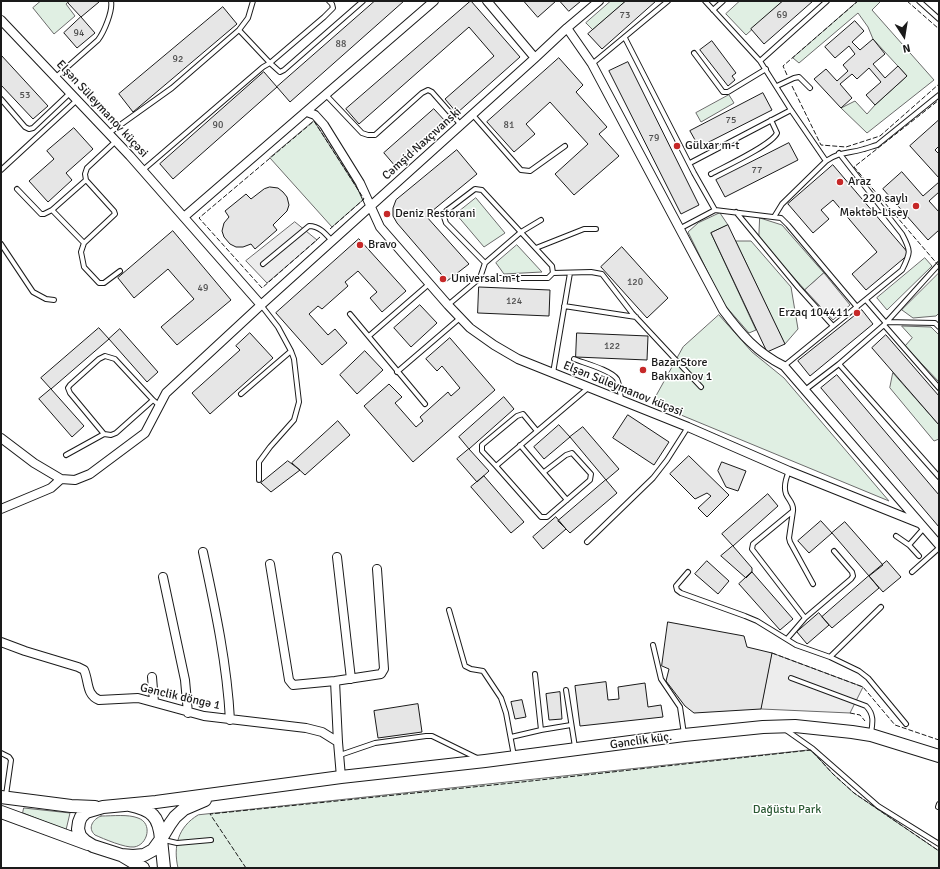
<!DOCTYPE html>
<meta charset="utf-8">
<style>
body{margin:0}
#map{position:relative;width:940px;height:869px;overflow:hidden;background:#fff;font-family:Signika,sans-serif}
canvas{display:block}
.frame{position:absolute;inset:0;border:2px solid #1a1a1a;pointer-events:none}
.north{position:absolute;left:884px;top:16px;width:40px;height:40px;-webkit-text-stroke:3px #fff;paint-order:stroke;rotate:168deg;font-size:11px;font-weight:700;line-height:16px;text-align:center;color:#1a1a1a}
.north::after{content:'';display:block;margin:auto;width:14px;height:18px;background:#1a1a1a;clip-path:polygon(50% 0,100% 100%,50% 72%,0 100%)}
</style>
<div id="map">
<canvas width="940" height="869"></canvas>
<div class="frame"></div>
<div class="north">N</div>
</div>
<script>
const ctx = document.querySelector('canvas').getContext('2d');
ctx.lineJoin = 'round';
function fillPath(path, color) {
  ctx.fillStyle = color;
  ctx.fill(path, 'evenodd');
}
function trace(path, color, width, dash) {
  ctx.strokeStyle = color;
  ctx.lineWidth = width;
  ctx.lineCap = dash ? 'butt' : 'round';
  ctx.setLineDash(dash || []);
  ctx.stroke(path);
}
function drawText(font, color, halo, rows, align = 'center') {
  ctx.font = font + ' Signika,sans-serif';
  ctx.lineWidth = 3;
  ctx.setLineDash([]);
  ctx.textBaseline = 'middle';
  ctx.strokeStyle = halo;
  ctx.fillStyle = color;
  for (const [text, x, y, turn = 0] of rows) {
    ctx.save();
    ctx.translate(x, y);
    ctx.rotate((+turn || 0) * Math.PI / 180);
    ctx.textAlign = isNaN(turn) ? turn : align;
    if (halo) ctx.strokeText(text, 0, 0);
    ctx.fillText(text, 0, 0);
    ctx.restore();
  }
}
const green = new Path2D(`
 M41,1H69L66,4L75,16L54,34L33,8Z
 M611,1H626L593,30L586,23Z
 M740,1H783L746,35L726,14Z
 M858,1H881L872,10L934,80L867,133L841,108L855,101L867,114L875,105L907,76L873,39L868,27L858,13L799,63L793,58Z
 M729,95L734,103L701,122L696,113Z
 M314,121L364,199L332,227L270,158Z
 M476,198L505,233L484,247L456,214Z
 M720,213L728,225L711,233L756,330L749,333L723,303L688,232L698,223Z
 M760,218L782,225L824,273L805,290L759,239Z
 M736,241H751L791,287L798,329L785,344Z
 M517,245L542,272L504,274L496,263Z
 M925,258L932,266L887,310L877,298Z
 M939,273V313L936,316L913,318L902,310Z
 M719,315L752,352L784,378L889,501L652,403L683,347Z
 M902,326L931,327L939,335V382L905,346L912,338Z
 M893,373L939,425V439L934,441L890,388Z
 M811,750L833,774L854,793L939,851V868H178C173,846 178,827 198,815Z
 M24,808L70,813L66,830L23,813Z
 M101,816C113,816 128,814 138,818C153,823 148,845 134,847C125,848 104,839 95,835C87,828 93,819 101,816Z`);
const parking = new Path2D(`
 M295,222L317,240L267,283L246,261Z
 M824,273L850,305L833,320L805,290Z
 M772,653L863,687L850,713L761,709Z`);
const building = new Path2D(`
 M70,1H98L99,2L81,17L68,3Z
 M375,1H404L290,102L277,87Z
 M471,1L520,57L457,113L445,99L494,56L469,27L359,124L346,109Z
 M524,1H556L538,17Z
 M560,1H581L569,11Z
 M626,1H656L602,49L588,34Z
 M783,1H813L764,44L751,29Z
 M223,7L237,24L133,112L119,94Z
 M81,17L95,33L77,48L64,33Z
 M855,21L864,31L852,42L860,50L873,39L885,54L873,64L885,78L898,66L907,76L875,105L866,95L881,82L869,68L857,79L852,74L840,84L852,98L841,108L814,79L826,69L837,81L848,71L843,65L855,54L849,46L835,58L825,47Z
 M712,41L736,73L732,76L735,80L728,86L700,50Z
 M1,55L48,106L33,119L1,85Z
 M559,58L583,85L576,92L607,127L599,134L619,156L574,195L555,174L588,144L550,102L526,124L535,134L514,152L487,122Z
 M628,62L699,205L681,214L609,71Z
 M264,72L277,87L173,179L160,164Z
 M763,93L772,110L699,147L690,131Z
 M434,109L446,122L396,167L384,153Z
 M939,120V146L935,150L939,154V178L910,146Z
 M74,128L93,149L66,173L72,180L48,202L29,181L54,159L47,151Z
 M789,143L798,160L725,197L716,180Z
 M457,150L477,174L426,216L469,264L447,281L397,223L393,216V208L396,200Z
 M833,165L909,254L866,290L852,274L877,252L833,200L821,210L829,219L813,233L788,204Z
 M902,172L923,196L939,182V192L929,201L939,212V230L928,240L883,189Z
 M270,187L278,188L283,192L287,197L289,205L287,211L273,225L277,230L255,249L251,244L243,247H236L230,244L224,237L222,231L224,223L229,217L225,211L246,194L251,199L264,189Z
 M728,225L785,344L767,352L711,233Z
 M173,231L231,300L177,345L161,327L194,299L168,269L134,298L118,278Z
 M359,239L406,291L382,312L370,298L377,292L358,271L345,282L348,286L322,309L318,306L309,314L328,335L335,329L347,343L322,365L276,313Z
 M622,247L668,298L647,318L601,267Z
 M479,287L550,290L549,316L478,313Z
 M420,305L437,323L411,347L394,328Z
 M862,310L873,324L810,376L798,361Z
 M99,328L109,339L51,389L41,378Z
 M120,329L158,372L147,382L109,339Z
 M250,333L273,358L210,414L192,393L240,350L236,346Z
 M577,333L648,336L647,360L576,357Z
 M886,335L939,396V425L872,348Z
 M450,338L495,390L413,462L364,406L389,384L402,397L395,403L416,427L423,421L420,417L448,392L451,396L460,388L442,366L437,371L426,359Z
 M365,351L383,370L357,394L340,375Z
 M837,375L939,495V527L821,388Z
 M51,389L84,426L72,437L39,399Z
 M504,397L514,409L469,449L459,437Z
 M628,415L669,442L654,465L613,438Z
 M338,421L350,435L305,475L292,463Z
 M559,425L570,437L544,459L534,447Z
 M583,427L619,469L606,480L570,437Z
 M469,449L489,471L477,482L457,459Z
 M689,456L729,495L707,517L698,508L711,496L707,493L695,499L670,474Z
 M288,461L300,470L271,492L261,483Z
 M722,462L746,471L738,491L726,487L718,471Z
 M484,476L524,522L511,533L471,487Z
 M606,480L617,493L570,533L558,521Z
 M768,494L778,506L733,546L722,534Z
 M556,517L566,529L543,549L533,537Z
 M821,521L832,533L809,553L798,541Z
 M845,522L883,565L869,576L832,533Z
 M733,546L752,568V572L746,578L721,556Z
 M707,561L729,581L718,594L695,574Z
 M887,561L901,577L883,592L869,576Z
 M752,572L793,619L780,630L739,584Z
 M869,576L879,588L832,628L822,617Z
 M819,613L829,625L807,644L797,632Z
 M668,622L744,636L747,647L772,653L761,709L694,713L685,706L666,681L669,669L662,666Z
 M606,682L608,700L619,699L618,687L645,683L648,707L661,705L663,717L580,726L575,686Z
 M560,692L562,719L549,720L546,694Z
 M522,700L526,717L515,719L511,702Z
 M418,704L422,732L378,738L374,711Z`);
const lane = new Path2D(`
 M705,1L760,61L791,110L826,161
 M919,1L939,19
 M713,10L723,1
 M239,30L248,18L253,1
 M625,38L694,173L715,210
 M694,53L723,92H728L766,69
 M760,61L827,1
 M592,64L668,1
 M56,77L98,40C104,32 113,11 111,1
 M777,86L794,78L799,77L810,88
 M326,95L362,133L368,135H375L422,93L428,90L432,92L461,125
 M1,99L25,127L29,129L33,128L70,93
 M472,114L521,170L530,171L565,146
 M109,133L172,88L239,30L270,63L324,17L333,8L332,4L329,1
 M116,141L87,168L85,174L86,180L114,211L115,214L84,243L81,252L84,267L99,283H104L120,271
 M690,163L791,110
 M1,170L77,100
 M143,170L263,67L270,63L280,72L284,70L363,1
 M711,174C724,167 772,145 777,133L771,120
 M17,189L41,214H44L52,210L84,243
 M52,210L86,180
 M736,212L798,287L833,326
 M774,217L782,204L826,161C841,151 848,154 864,149C868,148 873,146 877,145L939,95
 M679,229L715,210L781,218L788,225L857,307
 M1,244L33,292L46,299L54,300
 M536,248L584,229H596
 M263,264L309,226C319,226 325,233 332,241
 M553,273L591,272L602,274L632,313L701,387
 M480,278L485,263L521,232L541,220
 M866,300L885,322L935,323L939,327
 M448,305L480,278H548L553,273L552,266L482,190L475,189L446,211L444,217L446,223L485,263
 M564,306L636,317
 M350,314L425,404
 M884,325L939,388
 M369,336L429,284
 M574,359C584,363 611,370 617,379C620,385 620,393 621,400
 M839,364L939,477
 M784,366L902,270C911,252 911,251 902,234L839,153
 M397,372L460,318
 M553,373L570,273
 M805,390L839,364L884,325L939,264
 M241,394L291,351
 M104,434L70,393L68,388L70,385L99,359L105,356L115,359L153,400L159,405
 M520,445L567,500
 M66,455L104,434L111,435L116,433L153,400
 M496,466L482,451V445L517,416L523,414L537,431
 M789,471C786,478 783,486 786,494C789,501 794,503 793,511L753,544L752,549L805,618
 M544,472L566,455L572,453L591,474L590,480L547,517H541L496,466L588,388
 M259,480V462L270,447L294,420L299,402L294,359L291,351L278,327L261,305
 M793,511L789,538L790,542L813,584
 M896,536L909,545L919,556
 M587,542L653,478L667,460L688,427
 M909,545L924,528
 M688,572L676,586L677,590L681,593L745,616L757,621L796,645L830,657L859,671L868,678L906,724
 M912,572L939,548
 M449,610L465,666L471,669L483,671L501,698L506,713L514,756
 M787,639L805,618L851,579L853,576L852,572L834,551
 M653,645L661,679L680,707L684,734
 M830,657L881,607
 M535,674L541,730
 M791,678L866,706C874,714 873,722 871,733
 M566,690L575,747
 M786,730L813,749L878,806L939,844
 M511,737L541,730L571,725
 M1,753L9,757L11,760L6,795
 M340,755L375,743L426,736H432L477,758
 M938,807L939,804
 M164,840L177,843L211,840`);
const street = new Path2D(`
 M487,1L535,58
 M1,20L130,156L261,305
 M567,28L592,64L723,310C741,334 756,352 784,366L939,545
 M307,112L315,115L324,125L360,183L380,227L448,305L470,328L494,345L518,359L688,427L789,471L919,523
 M184,217L434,1
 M1,438L34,463L61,479L75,480L90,474L145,433L166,393L261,305L535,58L567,28L599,1
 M1,509L44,491L51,488L61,479
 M203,552C215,608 227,663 230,720
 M337,557L351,679
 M270,564L289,680L293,685L335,681L381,674L384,669L377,569
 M163,577L185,680L188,713
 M1,642L25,651L78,667L84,670C89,681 86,695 99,700L138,698L204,716L306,728L322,732L338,742L341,777
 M152,677L154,702
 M335,681L338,742`);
const secondary = new Path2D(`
 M1,797L71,806L95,807
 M129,805C152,810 159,816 161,839L153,850L144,855L133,856L121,855L93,846L85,841L80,836L78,829L79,822L81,817L86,812L103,807L156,802L341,777L485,761L684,735L763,727L795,726L852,732L871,735L939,756
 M1,812L88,844
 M123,856L143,868
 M164,868L161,839L170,824L175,817L184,809L205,800`);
const fence = new Path2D(`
 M907,1L939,29
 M787,75L783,66L858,1
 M792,86L821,145L846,147L880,136L939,84
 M320,237L262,288L199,218L314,121L364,199L330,229
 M939,266L854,167L939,100
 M772,653L863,687L895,725L939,740
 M850,713L860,715L865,721
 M246,868L210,814L522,782L811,750L833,774L854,793L939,851`);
const markers = [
 [677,146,4,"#c62828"],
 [840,182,4,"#c62828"],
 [916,206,4,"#c62828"],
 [387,214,4,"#c62828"],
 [360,245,4,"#c62828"],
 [443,279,4,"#c62828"],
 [857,313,4,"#c62828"],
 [643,370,4,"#c62828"]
];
const numberNames = [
 ["73",625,15],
 ["69",782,15],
 ["94",79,33],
 ["88",341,44],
 ["92",178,59],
 ["53",25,95],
 ["75",731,120],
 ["90",218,125],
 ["81",509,125],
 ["79",654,138],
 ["77",757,170],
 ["120",635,282],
 ["49",203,288],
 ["124",514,301],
 ["122",612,346]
];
const streetNames = [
 ["Elşən Süleymanov küçəsi",102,109,47],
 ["Cəmşid Naxçıvanski",422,144,-42],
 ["Elşən Süleymanov küçəsi",623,389,22],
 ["Gənclik döngə 1",180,697,13],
 ["Gənclik küç.",641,741,-8]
];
const poiNames = [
 ["Gülxar m-t",685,146],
 ["Araz",848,182],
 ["220 saylı",908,199,"right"],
 ["Məktəb-Lisey",908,213,"right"],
 ["Deniz Restorani",395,214],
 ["Bravo",368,245],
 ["Universal m-t",451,279],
 ["Erzaq 104411",849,313,"right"],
 ["BazarStore",651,363],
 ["Bakıxanov 1",651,377]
];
const parkNames = [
 ["Dağüstu Park",787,810]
];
fillPath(green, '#e0efe3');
trace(green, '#6a6a6a', 1);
fillPath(parking, '#ededed');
trace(parking, '#6a6a6a', 1);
fillPath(building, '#e6e6e6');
trace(building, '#1a1a1a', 1);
trace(lane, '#1a1a1a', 6);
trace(street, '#1a1a1a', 10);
trace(secondary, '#1a1a1a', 14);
trace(lane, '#fff', 4);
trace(street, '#fff', 8);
trace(secondary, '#fff', 12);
trace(fence, '#1a1a1a', 1, [5, 2]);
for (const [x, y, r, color] of markers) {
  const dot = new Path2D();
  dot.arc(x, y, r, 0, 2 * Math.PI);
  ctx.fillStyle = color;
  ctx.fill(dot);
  trace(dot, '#fff', 1.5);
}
drawText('10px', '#4d4d4d', null, numberNames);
drawText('12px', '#1a1a1a', '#fff', streetNames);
drawText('12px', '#1a1a1a', '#fff', poiNames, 'left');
drawText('12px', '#2b5a34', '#fff', parkNames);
</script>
